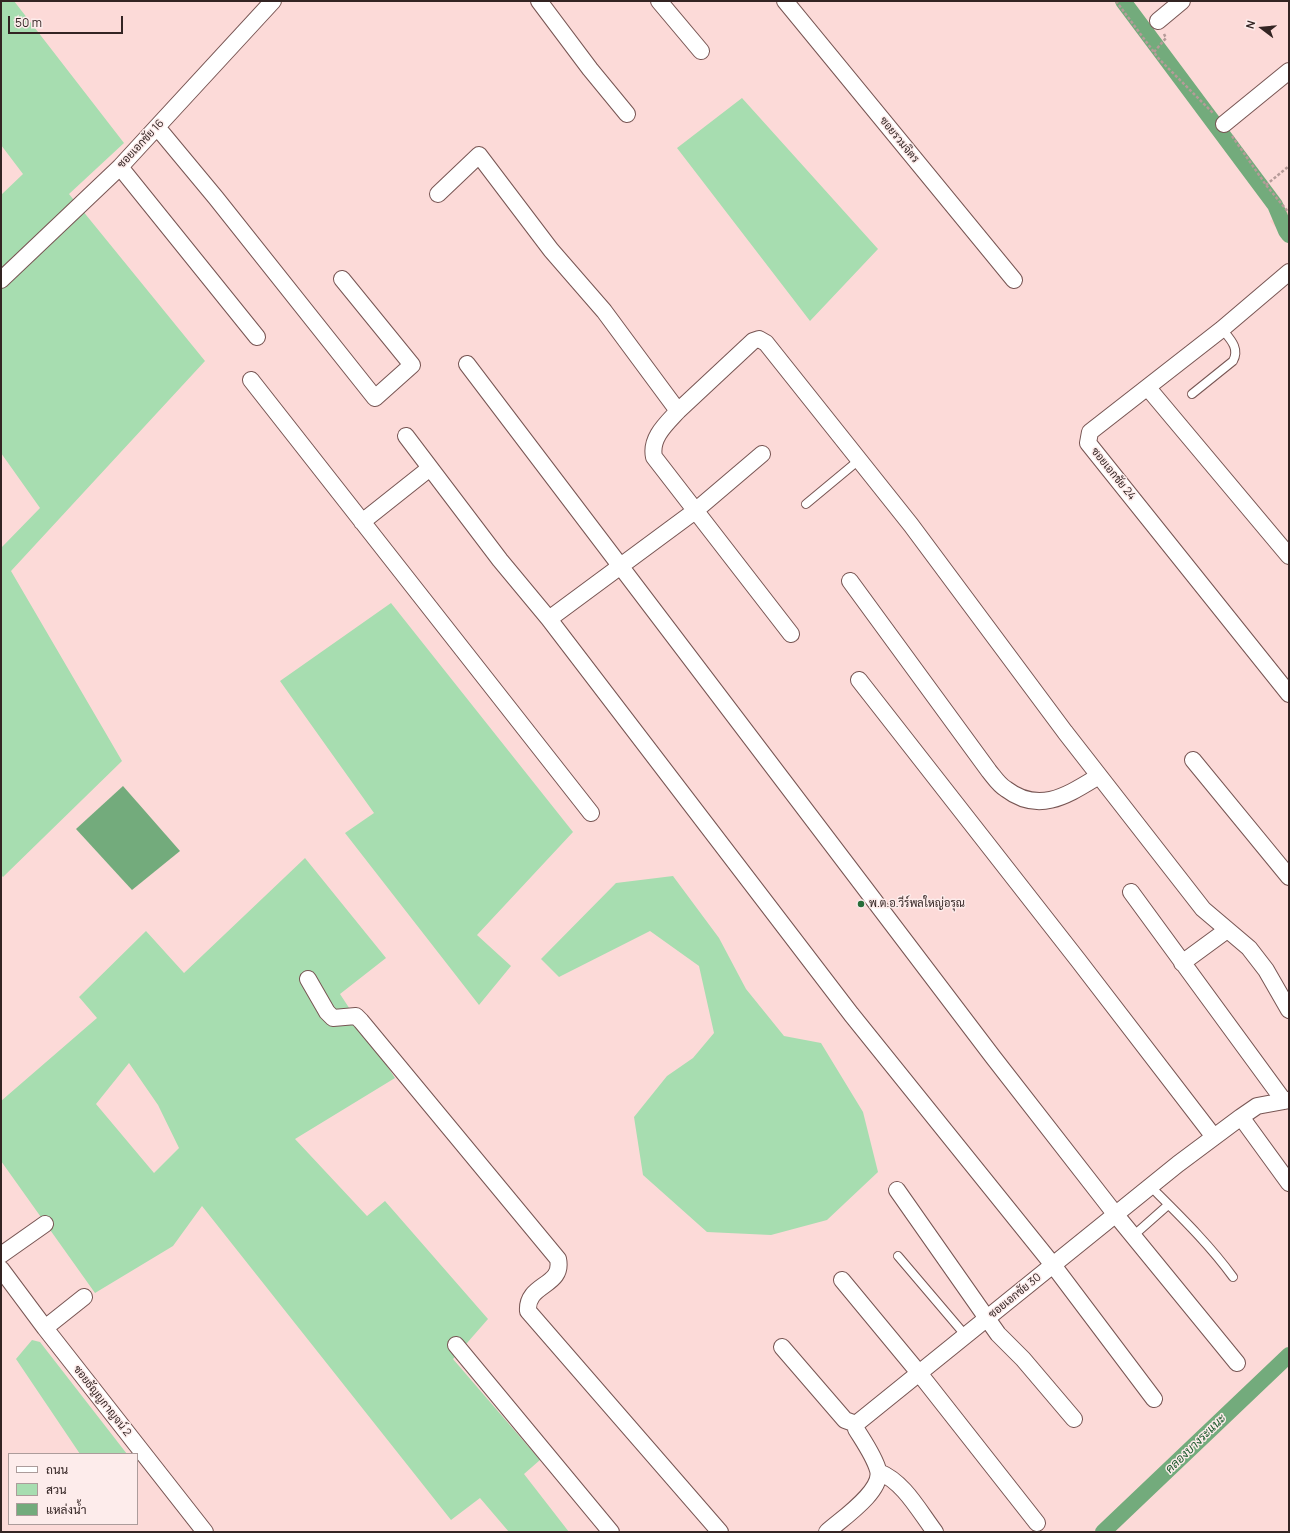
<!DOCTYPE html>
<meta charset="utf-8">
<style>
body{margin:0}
#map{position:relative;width:1290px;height:1533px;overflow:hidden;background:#fcdad8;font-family:Manrope,Sarabun,sans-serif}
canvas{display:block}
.frame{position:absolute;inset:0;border:2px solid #332423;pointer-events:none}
.legend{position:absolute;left:8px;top:1453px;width:130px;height:72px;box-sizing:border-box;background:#fdeceb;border:1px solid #ac9c9b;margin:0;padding:5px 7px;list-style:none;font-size:12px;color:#332423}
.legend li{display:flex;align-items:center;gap:8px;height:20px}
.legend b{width:20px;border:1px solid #ac9c9b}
.north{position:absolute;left:1242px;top:8px;width:40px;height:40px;-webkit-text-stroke:3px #fdeceb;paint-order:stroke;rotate:286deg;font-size:11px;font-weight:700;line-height:16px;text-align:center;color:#332423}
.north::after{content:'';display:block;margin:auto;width:14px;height:18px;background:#332423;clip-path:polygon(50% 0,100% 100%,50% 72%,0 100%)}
.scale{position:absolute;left:8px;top:16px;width:115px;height:18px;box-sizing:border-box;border:2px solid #332423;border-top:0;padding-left:5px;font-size:12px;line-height:14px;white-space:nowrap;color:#332423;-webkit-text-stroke:3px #fdeceb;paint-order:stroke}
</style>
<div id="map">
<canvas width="1290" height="1533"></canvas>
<div class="frame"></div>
<ul class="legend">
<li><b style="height:5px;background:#fff"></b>ถนน</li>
<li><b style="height:11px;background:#a7ddb0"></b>สวน</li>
<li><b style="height:11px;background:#73ab7c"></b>แหล่งน้ำ</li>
</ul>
<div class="north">N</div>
<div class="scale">50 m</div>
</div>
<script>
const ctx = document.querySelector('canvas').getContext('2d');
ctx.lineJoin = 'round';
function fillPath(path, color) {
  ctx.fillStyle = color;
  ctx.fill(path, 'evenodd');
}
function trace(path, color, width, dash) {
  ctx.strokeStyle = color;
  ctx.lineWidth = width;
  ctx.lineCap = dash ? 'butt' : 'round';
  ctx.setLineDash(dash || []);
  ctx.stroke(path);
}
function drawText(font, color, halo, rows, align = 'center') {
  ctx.font = font + ' Manrope,Sarabun,sans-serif';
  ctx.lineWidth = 3;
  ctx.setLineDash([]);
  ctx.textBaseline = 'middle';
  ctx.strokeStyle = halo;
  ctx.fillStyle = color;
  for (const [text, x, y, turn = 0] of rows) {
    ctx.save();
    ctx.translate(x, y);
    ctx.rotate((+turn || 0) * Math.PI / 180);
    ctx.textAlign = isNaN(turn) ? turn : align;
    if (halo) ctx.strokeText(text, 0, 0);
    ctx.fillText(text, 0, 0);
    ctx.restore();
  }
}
const built = new Path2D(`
 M1289,207V243L1270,221Z`);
const green = new Path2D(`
 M1,1H14L124,143L69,194L205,361L11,571L122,761L3,877L1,875V548L40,508L1,453V195L23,174L1,145Z
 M742,98L878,249L810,321L677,148Z
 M391,603L573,832L477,935L511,966L479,1005L345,833L374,813L280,681Z
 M305,858L386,958L340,994L395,1078L295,1139L367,1216L385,1201L488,1319L453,1359L540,1460L524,1474L569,1532H509L480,1498L451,1520L202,1206L173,1246L95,1293L1,1161V1101L97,1018L79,997L146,931L184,973ZM129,1063L158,1105L179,1148L154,1173L96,1104Z
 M673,876L719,938L746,989L784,1036L821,1043L863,1112L878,1172L827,1220L771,1235L707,1232L643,1175L634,1117L667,1076L693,1058L714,1033L699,966L650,931L559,977L541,959L616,883Z
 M32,1340L40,1342L127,1454H80L16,1359Z`);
const water = new Path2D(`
 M123,786L180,851L132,890L76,829Z`);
const canal = new Path2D(`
 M1123,1L1275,205L1286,231L1289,235
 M1103,1532L1289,1355`);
const path = new Path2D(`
 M1116,1L1159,59L1214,114
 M1154,52L1166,38L1164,34
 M1232,136L1266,185L1289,213
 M1266,185L1289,166`);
const lane = new Path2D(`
 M1192,394L1233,361C1240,348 1230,339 1222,329
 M806,504L859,460
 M1151,1187C1180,1216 1209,1244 1233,1277
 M1133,1236L1168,1205
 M898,1256L966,1336`);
const street = new Path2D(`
 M539,1L590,69L627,114
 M659,1L701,51
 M785,1L1014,280
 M1158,21L1182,1
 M1224,124L1289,71
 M157,127L216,198L375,398L412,365L342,279
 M120,167L257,337
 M438,194L479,155L551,250L604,311L678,411C666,424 650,438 654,457L791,634
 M1289,272L1222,329L1090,432L1088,443L1289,694
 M1,280L120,167L273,1
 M467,364L993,1057L1116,1215L1237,1363
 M251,380L591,813
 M1148,388L1289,556
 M678,411L753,341L759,339L766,343L911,525L1065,732L1203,909L1249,948L1266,970L1289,1010
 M406,436L500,560L549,619L851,1014L1053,1265L1154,1399
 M362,522L430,468
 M850,581L989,771C994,777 999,785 1006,789C1040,815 1069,794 1099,776
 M549,619L695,511L762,454
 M859,680L1078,960L1214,1137
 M1193,760L1289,877
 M1131,892L1284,1101
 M1182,963L1227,930
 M308,979L327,1012L333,1018L356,1016L361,1021L558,1259C564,1287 526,1283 528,1311L720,1532
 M1241,1117L1289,1183
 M897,1190L998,1334L1023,1359L1074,1419
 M1,1255L45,1224
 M1,1269L45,1328L205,1532
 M842,1280L919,1373L1037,1523
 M45,1328L84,1297
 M456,1345L611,1532
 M782,1347L845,1420L856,1424
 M879,1472C904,1482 919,1511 935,1532
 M827,1532C840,1520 884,1491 878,1470C874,1456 864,1442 856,1429V1424L1178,1164L1241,1117L1257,1106L1289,1100`);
const markers = [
 [861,904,4,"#276e3a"]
];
const streetNames = [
 ["ซอยรวมจิตร",899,140,51],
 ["ซอยเอกชัย 16",141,144,-47],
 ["ซอยเอกชัย 24",1113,474,51],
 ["ซอยเอกชัย 30",1015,1296,-39],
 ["ซอยธัญญกาญจน์ 2",102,1401,52]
];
const poiNames = [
 ["พ.ต.อ.วีร์พลใหญ่อรุณ",869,904]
];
const waterNames = [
 ["คลองบางระแนะ",1196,1444,-44]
];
fillPath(built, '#ffcdca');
fillPath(green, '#a7ddb0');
fillPath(water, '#73ab7c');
trace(canal, '#73ab7c', 16);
trace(lane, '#775553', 10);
trace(street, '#775553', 18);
trace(path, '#b69b99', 2.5, [3, 2]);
trace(lane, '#fff', 8);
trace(street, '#fff', 16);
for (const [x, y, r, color] of markers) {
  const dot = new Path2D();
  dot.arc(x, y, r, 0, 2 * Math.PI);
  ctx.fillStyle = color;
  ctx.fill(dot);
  trace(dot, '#fdeceb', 1.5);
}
drawText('11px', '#332423', '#fdeceb', streetNames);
drawText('11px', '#332423', '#fdeceb', poiNames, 'left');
drawText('italic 12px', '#1d5a2d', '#fdeceb', waterNames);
</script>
